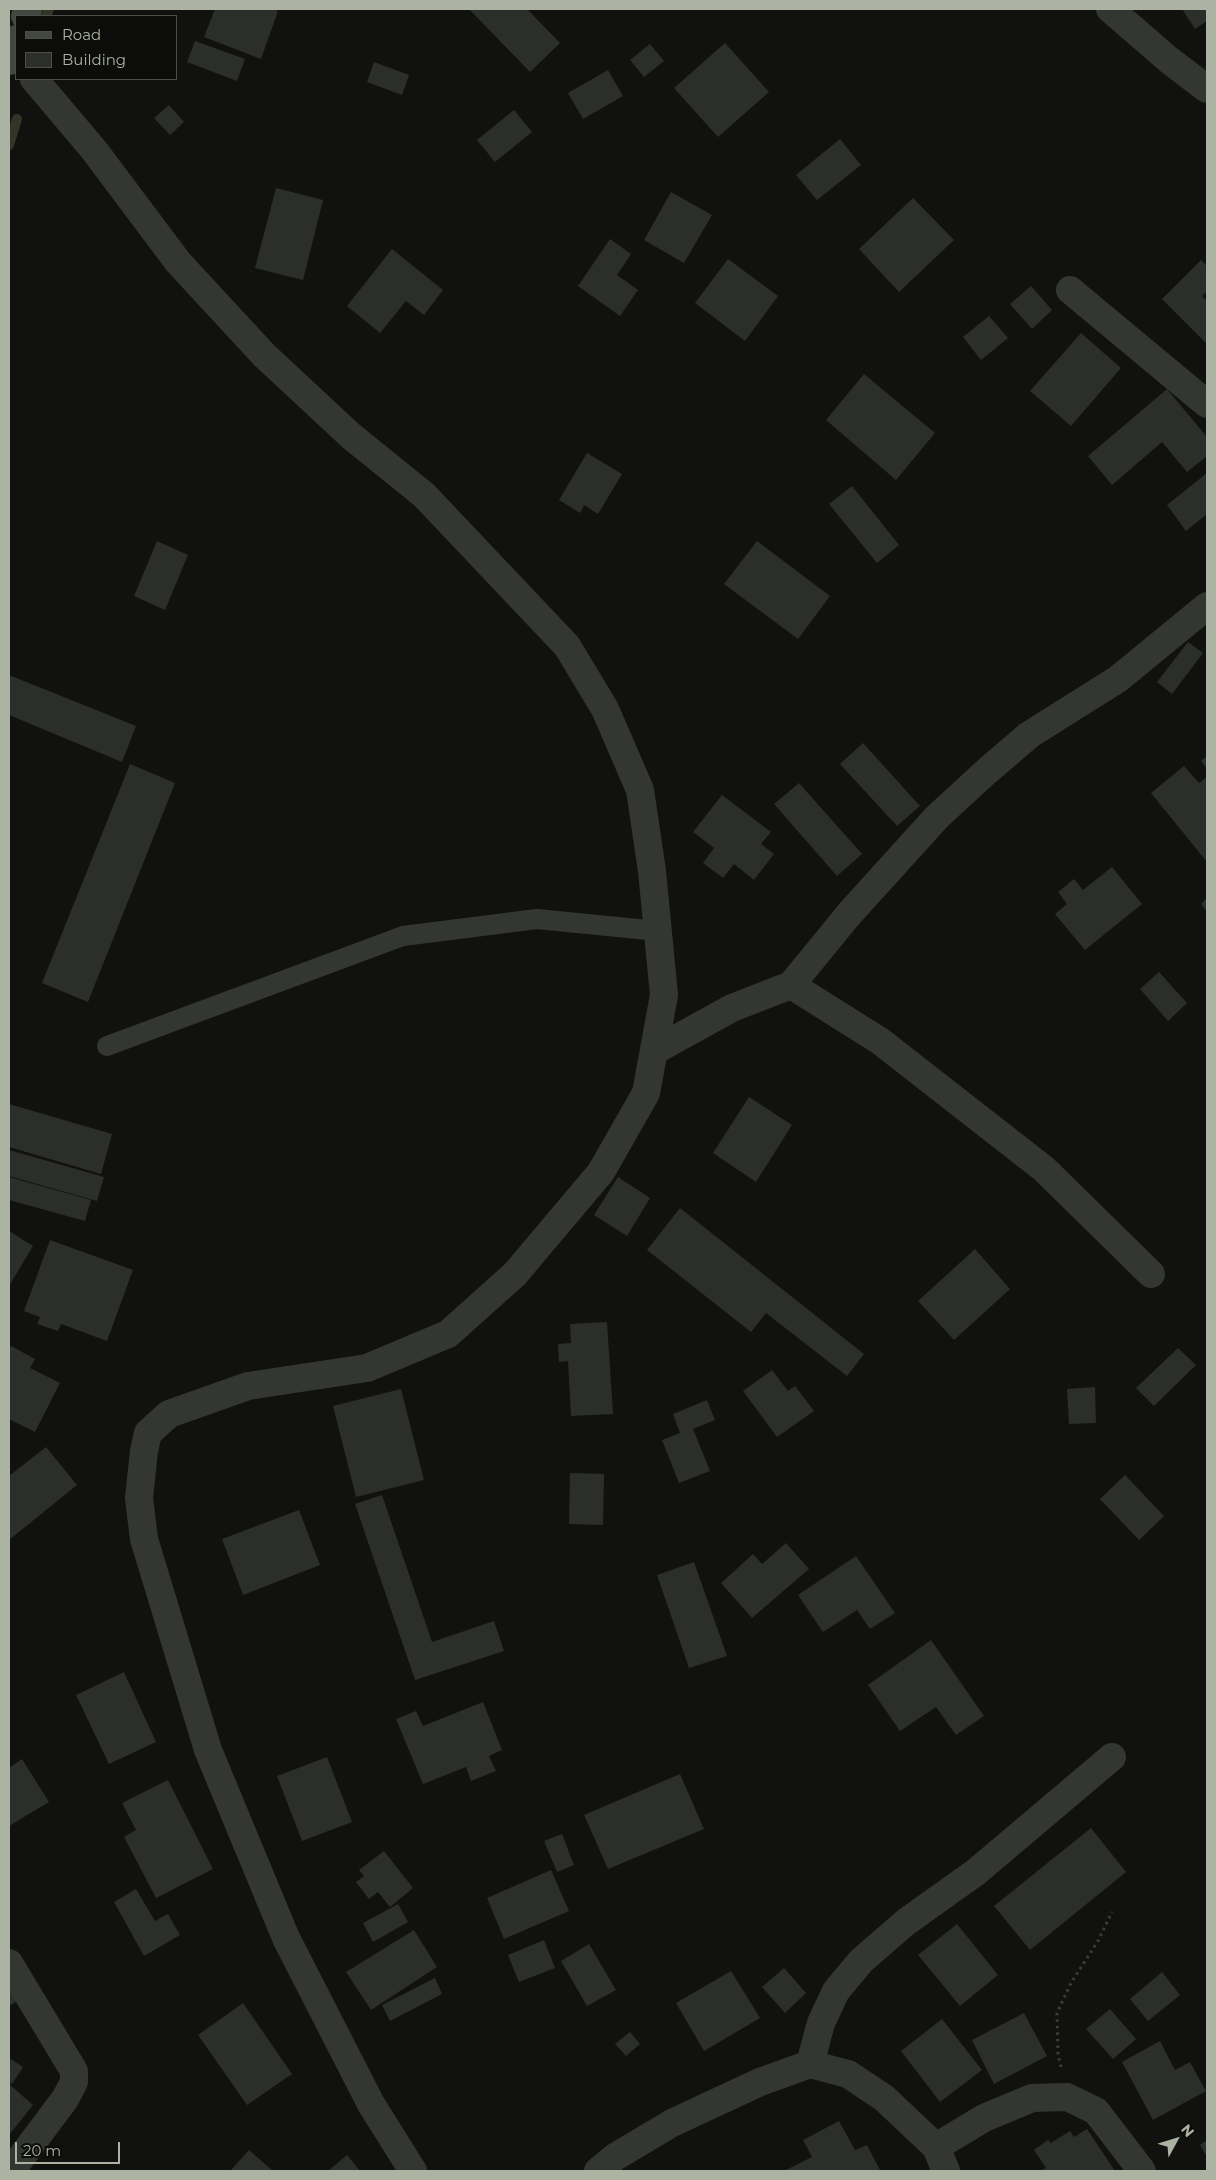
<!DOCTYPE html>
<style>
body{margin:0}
#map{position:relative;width:1216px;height:2180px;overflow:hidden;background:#111210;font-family:Montserrat,sans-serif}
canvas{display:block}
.frame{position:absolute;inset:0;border:10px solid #acb3a2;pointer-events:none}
.legend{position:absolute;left:15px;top:15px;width:162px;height:65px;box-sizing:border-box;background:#0c0d0b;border:1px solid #4c4f47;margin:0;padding:6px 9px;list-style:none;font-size:15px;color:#acb3a2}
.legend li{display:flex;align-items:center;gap:10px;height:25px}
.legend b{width:25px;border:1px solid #4c4f47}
.north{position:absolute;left:1151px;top:2115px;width:50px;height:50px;-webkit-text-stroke:4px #0c0d0b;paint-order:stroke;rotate:51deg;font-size:14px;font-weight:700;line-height:20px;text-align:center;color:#acb3a2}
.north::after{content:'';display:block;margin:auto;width:18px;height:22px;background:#acb3a2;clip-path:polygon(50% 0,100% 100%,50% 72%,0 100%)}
.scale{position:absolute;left:15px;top:2142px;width:105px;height:22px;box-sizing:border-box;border:2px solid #acb3a2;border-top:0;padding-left:6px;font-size:15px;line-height:18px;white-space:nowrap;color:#acb3a2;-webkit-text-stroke:4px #0c0d0b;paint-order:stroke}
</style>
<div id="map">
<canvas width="1216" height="2180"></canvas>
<div class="frame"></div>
<ul class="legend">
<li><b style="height:6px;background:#43473f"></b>Road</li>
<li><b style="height:14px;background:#2c2e2b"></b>Building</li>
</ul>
<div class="north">N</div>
<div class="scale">20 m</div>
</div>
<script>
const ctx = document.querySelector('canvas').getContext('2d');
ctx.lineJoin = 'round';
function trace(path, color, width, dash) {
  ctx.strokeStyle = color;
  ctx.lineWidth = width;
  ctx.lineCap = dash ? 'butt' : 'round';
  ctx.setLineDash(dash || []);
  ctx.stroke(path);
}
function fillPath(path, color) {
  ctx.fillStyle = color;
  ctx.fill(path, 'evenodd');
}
const stream = new Path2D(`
 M46,16L49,9
 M9,145L17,119`);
const building = new Path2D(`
 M215,9H272L278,11L261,59L204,37Z
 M469,9H527L560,43L530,72Z
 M1182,9H1207V21L1195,29Z
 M195,41L245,59L237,81L187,62Z
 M725,43L769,92L718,137L674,88Z
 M650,44L664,61L644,77L630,60Z
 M374,62L409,75L402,95L367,82Z
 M608,70L623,96L583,119L568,93Z
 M169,105L184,122L170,135L154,118Z
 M514,110L532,132L495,162L477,140Z
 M840,139L861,165L817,200L796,175Z
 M276,188L323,200L303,280L255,268Z
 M671,192L712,215L684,263L644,240Z
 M913,198L954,240L899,292L859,249Z
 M610,239L631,254L617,275L638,290L620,316L578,286Z
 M392,249L443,290L424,315L406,301L380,333L347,306Z
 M728,259L778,296L745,341L695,303Z
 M1201,260L1207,266V291L1202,296L1207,301L1206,343L1162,299Z
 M1031,286L1052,310L1032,329L1010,304Z
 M989,316L1008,338L981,360L963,337Z
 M1081,333L1121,368L1071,426L1030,391Z
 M864,374L935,433L896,480L826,420Z
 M1167,389L1207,437V456L1187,472L1162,442L1112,485L1088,456Z
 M587,453L622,474L598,514L584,505L580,513L559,500Z
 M1207,473V514L1186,531L1167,505Z
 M852,486L899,545L877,563L829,504Z
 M157,541L188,555L165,610L134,596Z
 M757,541L830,596L798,639L724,584Z
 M1188,642L1203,653L1172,694L1157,682Z
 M9,675L136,726L122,762L9,715Z
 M863,743L920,806L897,826L840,764Z
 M1207,756V769L1201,761Z
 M130,764L175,783L88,1002L42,983Z
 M1184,766L1199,783L1207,777V862L1151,793Z
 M799,783L862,854L837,876L774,804Z
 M722,795L771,832L761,844L774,854L754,880L734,864L723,878L703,863L714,848L693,832Z
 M1112,867L1142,904L1085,950L1055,914L1067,904L1058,892L1074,879L1083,890Z
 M1207,898V912L1201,904Z
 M1159,972L1187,1003L1168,1021L1140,989Z
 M749,1097L792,1125L756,1182L713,1153Z
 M9,1104L112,1134L101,1174L9,1147Z
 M9,1150L104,1177L97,1201L9,1176Z
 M9,1177L91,1200L85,1221L9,1200Z
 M618,1177L650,1198L627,1236L594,1215Z
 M680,1208L864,1354L847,1376L766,1313L751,1332L647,1250Z
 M9,1231L33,1246L9,1286Z
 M50,1240L133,1270L107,1341L61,1324L58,1331L37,1324L40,1317L24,1311Z
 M975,1249L1010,1289L954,1340L918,1301Z
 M607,1322L613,1414L571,1416L568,1361L559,1362L558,1344L571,1343L570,1324Z
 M11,1346L35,1359L30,1368L60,1383L35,1432L9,1419V1350Z
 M1178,1348L1196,1365L1154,1406L1136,1388Z
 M772,1370L788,1391L795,1386L814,1411L777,1437L743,1391Z
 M1095,1387L1096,1423L1069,1424L1067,1389Z
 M401,1389L424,1480L356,1497L333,1406Z
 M707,1400L715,1420L693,1429L710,1471L679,1483L662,1440L680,1433L673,1414Z
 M46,1447L77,1485L9,1540V1476Z
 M570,1473L604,1474L603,1525L569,1524Z
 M1125,1475L1164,1516L1139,1540L1100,1499Z
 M382,1495L432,1642L494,1621L504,1651L415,1680L355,1504Z
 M299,1510L320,1565L243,1595L222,1539Z
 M786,1543L809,1569L752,1618L721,1583L753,1554L762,1564Z
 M856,1556L895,1613L870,1629L857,1610L823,1632L798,1595Z
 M694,1562L727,1656L689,1668L657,1575Z
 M931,1640L984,1716L956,1735L936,1707L900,1731L868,1685Z
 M124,1672L156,1742L109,1764L76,1695Z
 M483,1702L502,1750L489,1756L496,1771L471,1781L466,1767L423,1784L396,1719L416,1711L423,1726Z
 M327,1757L352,1822L302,1841L277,1776Z
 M22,1759L49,1802L9,1826V1768Z
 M680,1774L704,1829L608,1869L584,1815Z
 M168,1780L213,1869L156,1898L124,1837L136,1830L122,1803Z
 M1091,1828L1126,1872L1030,1950L994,1906Z
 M562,1834L574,1865L557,1872L544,1841Z
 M384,1851L413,1888L390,1907L378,1892L369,1899L356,1882L364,1876L359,1870Z
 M551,1870L569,1911L504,1939L487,1898Z
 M136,1889L155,1921L168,1914L180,1935L144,1956L114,1902Z
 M398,1904L408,1922L373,1942L363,1923Z
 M957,1924L998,1975L960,2006L918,1955Z
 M414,1930L437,1967L371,2010L346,1972Z
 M544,1940L555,1968L519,1982L508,1955Z
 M589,1944L616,1990L587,2006L561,1961Z
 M784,1968L806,1993L785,2013L762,1987Z
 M731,1971L760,2018L704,2051L676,2003Z
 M1162,1972L1180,1995L1148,2021L1130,1999Z
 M435,1978L442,1994L390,2021L382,2005Z
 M9,1984L19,2000L9,2006Z
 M243,2003L292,2074L247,2105L198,2035Z
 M1110,2009L1136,2039L1113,2059L1086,2029Z
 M1024,2013L1047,2056L994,2084L972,2040Z
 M942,2019L982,2070L940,2102L901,2051Z
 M630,2032L640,2044L626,2056L615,2044Z
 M1160,2041L1175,2070L1190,2062L1206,2091L1153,2120L1122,2062Z
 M9,2058L23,2067L12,2084L9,2082Z
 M9,2084L33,2105L9,2135Z
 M839,2121L855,2150L867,2145L880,2170L784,2171L812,2157L803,2140Z
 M1087,2129L1115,2171H1040L1046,2168L1034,2150L1048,2140L1051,2143L1070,2131L1074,2137Z
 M1207,2140V2157L1200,2145Z
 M249,2150L273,2171H230Z
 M347,2155L360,2171H328Z`);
const path = new Path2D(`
 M1061,2067L1058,2054L1057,2013L1071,1983L1098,1941L1112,1912`);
const service = new Path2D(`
 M107,1046L403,936L537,919L658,931`);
const minor = new Path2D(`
 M1110,9L1169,60L1207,89
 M34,79L94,150L178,262L264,355L351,436L424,495L567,646L605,709L640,790L652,871L664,995L646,1093L601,1172L515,1274L448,1334L367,1368L248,1386L169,1414L148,1433L144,1451L139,1498L144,1539L208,1750L286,1938L371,2104L413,2171
 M1070,290L1207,404
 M791,985L880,1041L1044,1169L1151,1274
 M654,1051L732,1008L791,985L850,913L937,817L987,771L1029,735L1118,679L1207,606
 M9,1963L74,2071V2082L65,2099L11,2171
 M810,2064L821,2023L836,1991L861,1961L906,1922L976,1872L1112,1757
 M936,2147L984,2118L1032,2098L1067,2097L1096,2111L1142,2171
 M598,2171L615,2157L672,2123L760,2082L810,2064L848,2074L884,2098L936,2147L946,2171`);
const secondary = new Path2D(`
 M25,16L28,9
 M9,61L16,39`);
trace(stream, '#333527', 10);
fillPath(building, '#2c2e2b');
trace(path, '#3b3e37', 3, [2.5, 4]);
trace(service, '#343731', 20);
trace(minor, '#343731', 28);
trace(secondary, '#43473f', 28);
</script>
